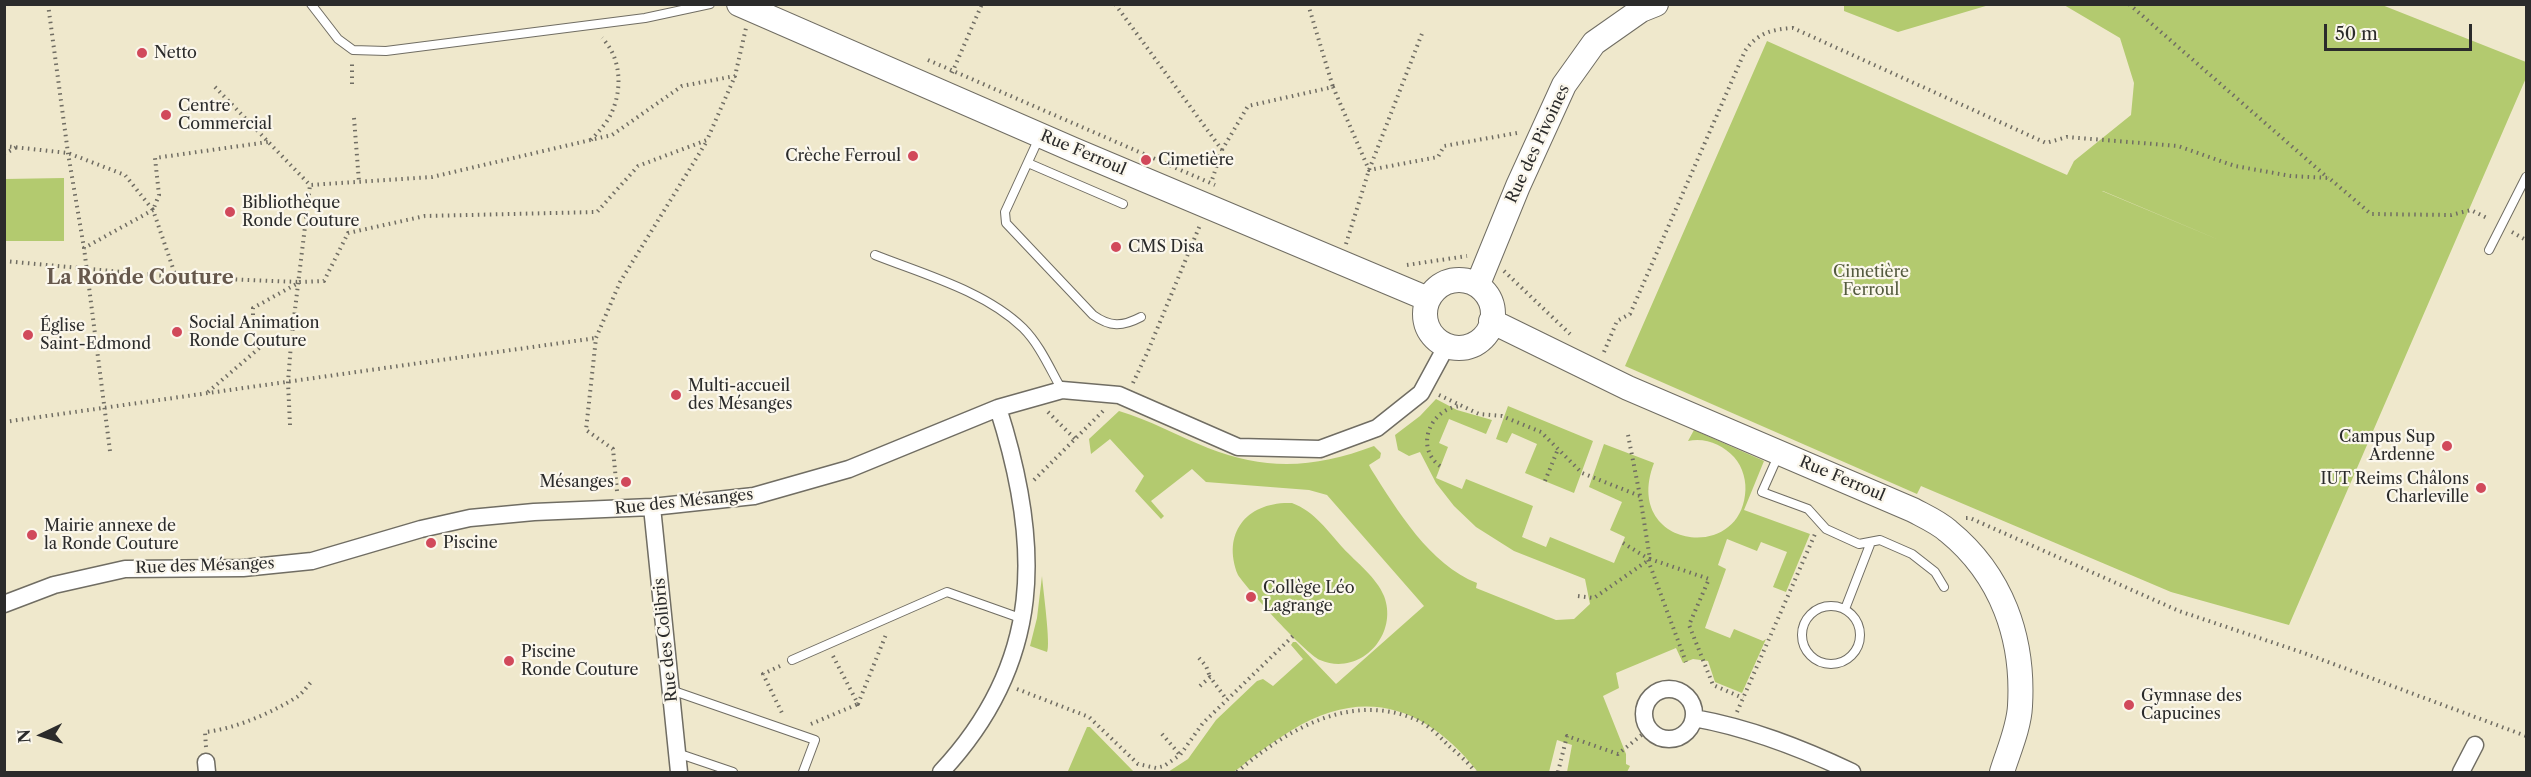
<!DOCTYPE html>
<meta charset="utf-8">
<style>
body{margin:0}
#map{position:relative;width:2531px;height:777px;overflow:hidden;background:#efe8cc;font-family:"Libre Caslon Text",serif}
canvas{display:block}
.frame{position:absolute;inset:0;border:6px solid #2b2b2b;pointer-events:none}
.north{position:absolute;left:12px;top:705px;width:60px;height:60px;-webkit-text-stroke:4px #fbf7ec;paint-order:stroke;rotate:266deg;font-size:16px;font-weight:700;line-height:24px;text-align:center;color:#2b2b2b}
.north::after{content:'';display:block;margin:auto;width:21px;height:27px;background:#2b2b2b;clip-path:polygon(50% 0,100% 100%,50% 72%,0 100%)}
.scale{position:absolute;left:2324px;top:24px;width:148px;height:27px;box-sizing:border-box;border:3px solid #2b2b2b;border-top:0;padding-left:8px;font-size:18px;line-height:21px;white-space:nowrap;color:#2b2b2b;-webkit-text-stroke:4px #fbf7ec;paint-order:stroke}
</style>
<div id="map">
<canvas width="2531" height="777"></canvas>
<div class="frame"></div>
<div class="north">N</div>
<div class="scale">50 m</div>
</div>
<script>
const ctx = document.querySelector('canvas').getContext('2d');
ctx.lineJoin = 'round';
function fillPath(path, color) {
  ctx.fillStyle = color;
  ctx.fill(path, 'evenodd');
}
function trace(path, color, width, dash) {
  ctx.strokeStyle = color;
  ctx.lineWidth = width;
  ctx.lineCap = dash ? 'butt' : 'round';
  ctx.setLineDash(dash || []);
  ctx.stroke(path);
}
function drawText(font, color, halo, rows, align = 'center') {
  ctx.font = font + ' "Libre Caslon Text",serif';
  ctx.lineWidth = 4.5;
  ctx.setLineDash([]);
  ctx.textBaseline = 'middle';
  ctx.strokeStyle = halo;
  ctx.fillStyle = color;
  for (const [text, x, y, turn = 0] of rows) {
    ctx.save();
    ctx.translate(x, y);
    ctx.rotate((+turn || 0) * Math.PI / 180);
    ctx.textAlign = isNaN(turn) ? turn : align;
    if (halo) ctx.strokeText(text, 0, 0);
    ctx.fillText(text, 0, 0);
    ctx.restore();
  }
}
const green = new Path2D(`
 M1844,5V4L1989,5L1898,32L1844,11Z
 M2064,5H2382L2526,62V78L2289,625L2171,592L1921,486L1917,494L1625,366L1767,41L2067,175L2074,161L2131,115L2134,83L2120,38ZM2102,191H2103L2224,242Z
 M64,178V241H5V179Z
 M1436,399L1457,410L1492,420L1486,434L1449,419L1439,443L1448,447L1436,478L1462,489L1466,479L1533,506L1522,537L1546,547L1550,537L1614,563L1625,537L1610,530L1622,502L1589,487L1604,444L1654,463C1622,546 1737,564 1745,495C1747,482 1743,467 1734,457C1723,445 1705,437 1688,441L1694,430L1764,461L1744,510L1810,534L1786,592L1773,587L1787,552L1761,542L1757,551L1727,539L1718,565L1726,569L1705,628L1730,638L1734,629L1763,641L1766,639L1742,693L1715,682L1708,661L1693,659L1683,663L1676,648L1616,673L1619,688L1603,696L1626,754V764L1630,766L1627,772H1567L1572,745L1557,740L1549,772H1478C1427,708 1366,685 1292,730C1279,738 1266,747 1254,756C1248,760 1239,770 1232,772C1224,775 1180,773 1168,772L1188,759L1216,720L1257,681L1263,679L1273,686L1303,659L1291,645L1293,642H1296L1336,684L1424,606L1327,495L1309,490L1206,482L1192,469L1151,501L1164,516L1161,519L1135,491L1144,476L1110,439L1091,454L1089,439L1119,411C1150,420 1178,436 1208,448C1266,471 1316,468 1374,446L1381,453L1380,458L1369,465L1371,469C1397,510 1430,565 1477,583L1476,588L1556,620L1574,619L1590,604L1585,579L1514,551L1476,527L1454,506L1436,483L1420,452L1409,456L1398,450L1395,435L1420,416Z
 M1508,406L1593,441L1574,493L1525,473L1537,444L1512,433L1507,443L1496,439Z
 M1292,503C1314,511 1328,531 1343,548C1356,562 1377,578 1384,596C1399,635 1360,677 1320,660C1305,653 1249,591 1238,575C1221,532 1248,501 1292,503Z
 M1042,576C1043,589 1051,646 1047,652L1030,646L1037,618Z
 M1087,727H1090L1134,772L1068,771Z`);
const path = new Path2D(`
 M48,4L68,153L84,248
 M1115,4L1222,150L1211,183
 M1308,4L1333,87
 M2129,4L2328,178
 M928,60L1215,185
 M952,73L982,4
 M352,84V63
 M215,87L310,185L432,177L612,135L682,86L735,76L746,28
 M354,118L359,182
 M591,140C598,132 607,123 611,114C623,89 621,57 602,38
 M4,146L68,153L125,175L153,210L159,195L155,158L268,142
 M1222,150L1248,106L1333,87L1369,170L1438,157L1444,146L1517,133L1520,134
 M4,154L17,147
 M2512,232L2526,240
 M1346,244L1369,170L1423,31
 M4,261L176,277
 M1407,265L1467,256
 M1504,271L1570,334
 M293,326L310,185
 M1604,352L1617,321L1630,314L1745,51C1757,33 1773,29 1793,28L2046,143L2067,137L2178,146L2235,166L2291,176L2329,178L2371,214L2451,215L2471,210L2489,219
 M1133,383L1148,351L1200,225
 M208,392L264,344H291L293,326L253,324V308L300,282L324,281L348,233L425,216L597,212L638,166L707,140L735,76
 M1439,395L1479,414L1502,416L1541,432L1582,473L1640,496
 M1048,412L1075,439
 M4,422L596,338
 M290,425L288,382L291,344
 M1628,435L1640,496L1650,559
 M110,451L84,248L153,210L176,277L299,282
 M1440,466C1415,448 1429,410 1459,406
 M1034,480L1103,411
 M1545,481L1558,449
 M617,491L613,449L586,430L596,338L620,282L707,141
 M1966,518H1970L2179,611L2304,653L2526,736
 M1623,543L1649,559
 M1648,560L1686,662
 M1578,596L1594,598L1650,559L1709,579L1689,625L1713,685L1743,698
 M833,656L858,704L887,632
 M1199,658L1206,666L1210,677
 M780,666L763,674L783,715
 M1200,686L1210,677L1227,700
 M1017,689L1089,717L1138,764L1156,768L1164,766L1180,755L1203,723L1293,636
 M1737,712L1815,534
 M811,724L858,704
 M1162,734L1180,755
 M206,747L205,732C235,729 271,713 297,697C303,693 308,685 313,680
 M1237,772C1286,730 1351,691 1417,720C1429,725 1440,737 1449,746C1458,754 1469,763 1475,772
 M1558,772L1567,736L1618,754L1649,729`);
const lane = new Path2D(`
 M311,4L338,39L353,50L386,51L645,18L710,4
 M1039,138L1005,212L1006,223L1093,315C1110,327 1122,327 1141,317
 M1028,163L1123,204
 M2489,250L2526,177
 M875,255C923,274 985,291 1023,328C1040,345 1050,369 1062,390
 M1778,456L1762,492L1808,509L1826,529L1859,544L1880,540L1912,554L1935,572L1944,587
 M1802 635a29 29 0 1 1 58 0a29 29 0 1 1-58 0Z
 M1845,609L1871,542
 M792,660L947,592L1023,619
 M671,690L815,740L803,772
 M677,753L733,772`);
const street = new Path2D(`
 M652,507L679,772
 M4,604L54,585L125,569L243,568L312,561L421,529L470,518L534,512L652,507L754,496L849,469L998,408L1062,390L1119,395L1238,447L1320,449L1377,428L1421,393L1447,345
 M1644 714a25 25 0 1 1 50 0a25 25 0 1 1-50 0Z
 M1694,718C1750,728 1801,748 1852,772
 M206,762L207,772
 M941,772C1044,662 1042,545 998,408
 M2461,772L2475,745`);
const secondary = new Path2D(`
 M739,4L1074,150L1428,299
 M1425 314a34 34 0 1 1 68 0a34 34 0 1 1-68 0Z
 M1478,284L1518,186L1564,85L1594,43L1641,10L1656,4
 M1491,321L1628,388L1913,510C1924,516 1938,522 1948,531C2002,575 2024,638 2020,706C2019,728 2008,752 2002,772`);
const markers = [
 [142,53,6,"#d1495b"],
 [166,115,6,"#d1495b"],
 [913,156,6,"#d1495b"],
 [1146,160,6,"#d1495b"],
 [230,212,6,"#d1495b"],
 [1116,247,6,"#d1495b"],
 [177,332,6,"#d1495b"],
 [28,335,6,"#d1495b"],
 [676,395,6,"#d1495b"],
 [2447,446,6,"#d1495b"],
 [626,482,6,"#d1495b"],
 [2481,488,6,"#d1495b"],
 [32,535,6,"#d1495b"],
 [431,543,6,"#d1495b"],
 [1251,597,6,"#d1495b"],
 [509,661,6,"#d1495b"],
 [2129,705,6,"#d1495b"]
];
const poiNames = [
 ["Netto",154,53],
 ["Centre",178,106],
 ["Commercial",178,124],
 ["Crèche Ferroul",901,156,"right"],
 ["Cimetière",1158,160],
 ["Bibliothèque",242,203],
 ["Ronde Couture",242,221],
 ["CMS Disa",1128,247],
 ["Social Animation",189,323],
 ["Ronde Couture",189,341],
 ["Église",40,326],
 ["Saint-Edmond",40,344],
 ["Multi-accueil",688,386],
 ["des Mésanges",688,404],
 ["Campus Sup",2435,437,"right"],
 ["Ardenne",2435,455,"right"],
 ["IUT Reims Châlons",2469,479,"right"],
 ["Charleville",2469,497,"right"],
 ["Mésanges",614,482,"right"],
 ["Mairie annexe de",44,526],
 ["la Ronde Couture",44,544],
 ["Piscine",443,543],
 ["Collège Léo",1263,588],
 ["Lagrange",1263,606],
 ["Piscine",521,652],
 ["Ronde Couture",521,670],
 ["Gymnase des",2141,696],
 ["Capucines",2141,714]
];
const streetNames = [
 ["Rue des Pivoines",1538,144,-65],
 ["Rue Ferroul",1083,153,23],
 ["Rue Ferroul",1842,479,23],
 ["Rue des Mésanges",684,502,-6],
 ["Rue des Mésanges",205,566,-2],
 ["Rue des Colibris",666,640,-96]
];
const parkNames = [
 ["Cimetière",1871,272],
 ["Ferroul",1871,290]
];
const quarterNames = [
 ["La Ronde Couture",140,278]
];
fillPath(green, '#b3ca6f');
trace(lane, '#706d63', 10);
trace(street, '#706d63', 19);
trace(secondary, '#706d63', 26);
trace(path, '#706d63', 4, [1.5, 4.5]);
trace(lane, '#fff', 8);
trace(street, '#fff', 16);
trace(secondary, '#fff', 24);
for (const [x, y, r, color] of markers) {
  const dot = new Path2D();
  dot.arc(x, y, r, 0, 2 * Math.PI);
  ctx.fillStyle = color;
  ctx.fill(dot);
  trace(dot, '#fbf7ec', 2);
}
drawText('16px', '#2b2b2b', '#fbf7ec', poiNames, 'left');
drawText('16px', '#2b2b2b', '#fbf7ec', streetNames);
drawText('16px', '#545b3f', '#fbf7ec', parkNames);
drawText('bold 20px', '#66584c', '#fbf7ec', quarterNames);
</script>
